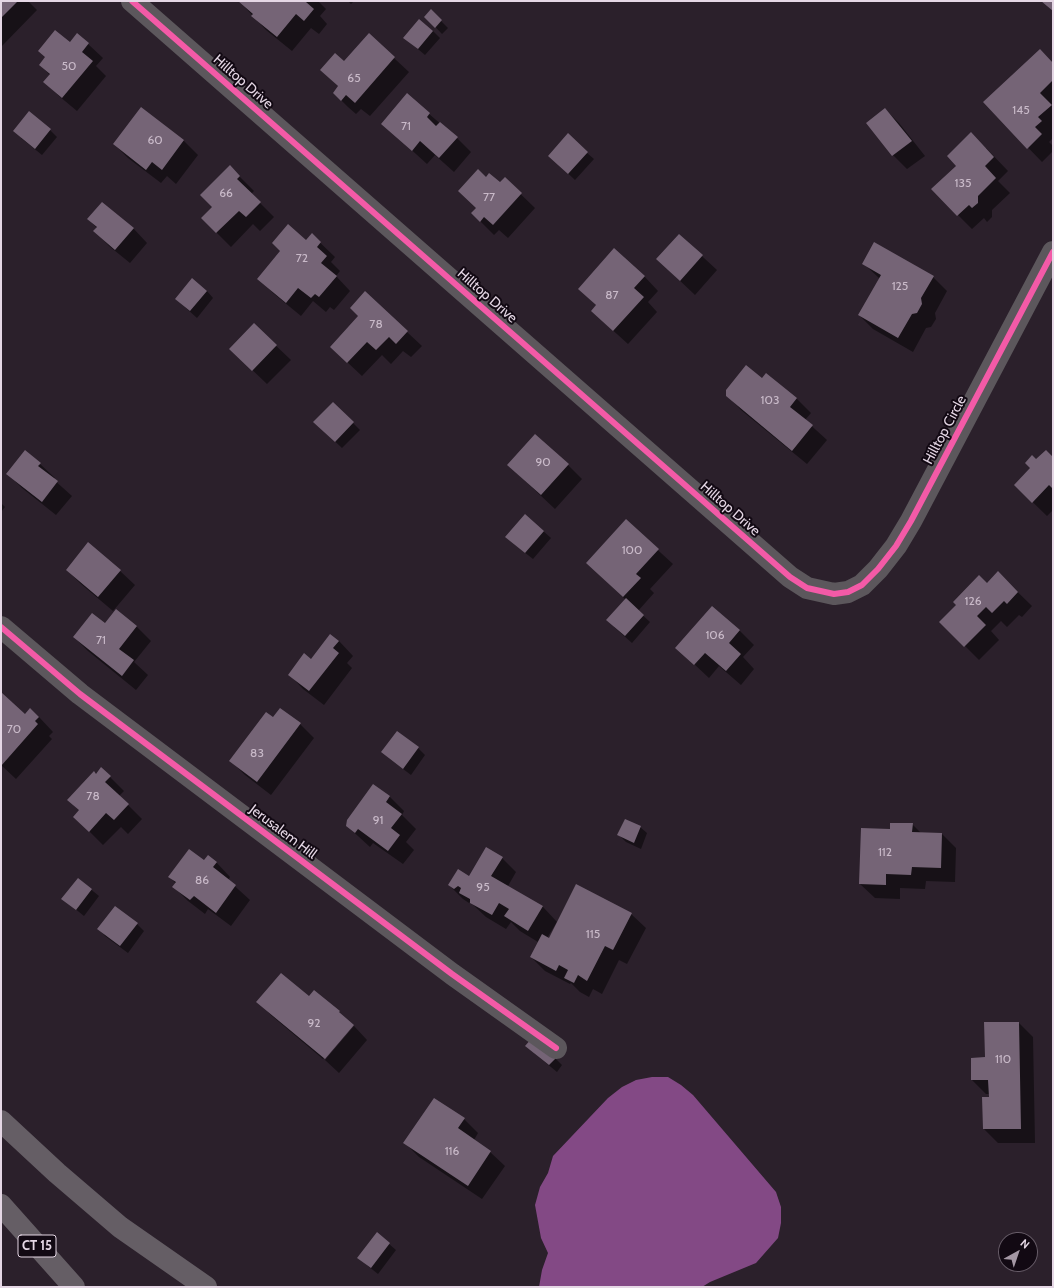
<!DOCTYPE html>
<style>
body{margin:0}
#map{position:relative;width:1054px;height:1288px;overflow:hidden;background:#2b202b;font-family:Cabin,sans-serif}
canvas{display:block}
.frame{position:absolute;inset:0;border:2px solid #e5d7e5;pointer-events:none}
.north{position:absolute;left:998px;top:1232px;width:40px;height:40px;box-sizing:border-box;background:#120913;border:1px solid #665b67;border-radius:50%;rotate:40deg;font-size:11px;font-weight:700;line-height:16px;text-align:center;color:#e5d7e5}
.north::after{content:'';display:block;margin:auto;width:14px;height:18px;background:#a497a4;clip-path:polygon(50% 0,100% 100%,50% 72%,0 100%)}
</style>
<div id="map">
<canvas width="1054" height="1288"></canvas>
<div class="frame"></div>
<div class="north">N</div>
</div>
<script>
const ctx = document.querySelector('canvas').getContext('2d');
ctx.lineJoin = 'round';
function fillPath(path, color) {
  ctx.fillStyle = color;
  ctx.fill(path, 'evenodd');
}
function trace(path, color, width, dash) {
  ctx.strokeStyle = color;
  ctx.lineWidth = width;
  ctx.lineCap = dash ? 'butt' : 'round';
  ctx.setLineDash(dash || []);
  ctx.stroke(path);
}
function drawText(font, color, halo, rows, align = 'center') {
  ctx.font = font + ' Cabin,sans-serif';
  ctx.lineWidth = 4;
  ctx.setLineDash([]);
  ctx.textBaseline = 'middle';
  ctx.strokeStyle = halo;
  ctx.fillStyle = color;
  for (const [text, x, y, turn = 0] of rows) {
    ctx.save();
    ctx.translate(x, y);
    ctx.rotate((+turn || 0) * Math.PI / 180);
    ctx.textAlign = isNaN(turn) ? turn : align;
    if (halo) ctx.strokeText(text, 0, 0);
    ctx.fillText(text, 0, 0);
    ctx.restore();
  }
}
const water = new Path2D(`
 M652,1077H668L681,1085L693,1095L776,1192L781,1207V1223L778,1238L756,1263L710,1282L702,1287H539L542,1270L548,1253L541,1238L535,1205L540,1187L548,1173L553,1156L608,1098L622,1087L636,1080Z`);
const shadow = new Path2D(`
 M1,1H28L37,10L1,47Z
 M239,1H318L326,9L320,16L327,24L319,34L311,28L292,51L266,30Z
 M348,1H354L351,4Z
 M431,11L448,28L442,34L426,17Z
 M433,31L440,38L425,55L405,38Z
 M369,35L409,72L370,116L361,109L356,114L348,107L334,93L339,87L321,70L344,63Z
 M70,44H88L103,58L96,66L106,76L77,111L59,96L45,82L50,75L40,65Z
 M1053,63V131L1052,132L1053,138L1049,142L1053,146V151L1042,162L984,102Z
 M407,95L457,138L471,152L454,172L435,155L427,164L383,124Z
 M141,108L184,141L198,155L176,184L167,176L161,183L128,158L114,144Z
 M885,109L899,123L925,156L907,169L893,155Z
 M50,130L57,137L42,155L21,138Z
 M986,148L1008,171L998,181L1010,193L992,210V217L987,222L984,218L972,229L958,215Z
 M587,153L594,159L575,180L556,162Z
 M230,167L254,191L251,194L274,217L260,231L253,224L231,247L216,232L214,207Z
 M486,178L500,184L505,179L535,208L508,238L499,230L494,235L472,213L477,208Z
 M88,219L133,228L147,243L130,263L109,246L95,231L97,228Z
 M312,235L335,257L331,262L340,271L336,276L350,291L334,310L330,307L326,312L313,301L301,316L273,293L259,278L306,241Z
 M679,235L717,270L695,295L657,259Z
 M863,263L933,277L947,291L935,313L936,319L931,327L926,328L913,352L873,329L859,315L880,279Z
 M644,276L658,291L648,302L657,312L628,344L607,325L597,306L579,289Z
 M207,291L213,298L197,318L176,299Z
 M365,293L422,346L411,357L403,351L391,364L382,355L362,376L346,361L359,317Z
 M254,325L291,360L267,384L245,363Z
 M767,374L797,399L811,413L805,420L827,440L807,464L741,410L727,395L762,379Z
 M333,403L360,430L342,448L322,429Z
 M1053,458V510L1047,516L1015,485L1031,468Z
 M40,464L55,478L53,479L72,496L56,515L22,488L8,474Z
 M508,465H568L582,479L555,509Z
 M1,503L5,507L1,512Z
 M525,515L551,538L533,559L514,544Z
 M626,521L673,564L650,589L654,593L638,611L650,622L632,643L614,627L626,600L587,563Z
 M67,570L120,571L135,585L113,611L81,584Z
 M998,573L1032,606L1022,617L1019,615L1007,627L1001,621L991,631L999,640L979,660L941,622L957,605L987,584Z
 M712,607L740,631L754,645L743,657L754,669L741,685L719,666L709,678L677,648Z
 M116,611L137,627L151,641L134,662L148,675L136,690L88,651L74,637L105,625Z
 M339,641L353,656L347,663L352,668L324,705L303,689L289,674Z
 M1,695L25,715L39,717L53,732L49,736L52,739L16,779L1,765Z
 M273,719L300,724L314,738L271,795L245,775L231,761Z
 M397,732L418,748L425,755L411,775L390,759L383,752Z
 M96,775L110,777L124,791L119,796L142,819L128,834L121,827L103,845L89,831Z
 M373,785L390,797L404,811L402,815L416,829L406,842L414,850L403,864L373,843L370,847L347,826Z
 M912,824L921,833L942,834L956,848L955,882L926,881L925,889L900,888V899L875,898L860,884L891,830Z
 M640,827L647,833L641,849L626,842L619,835Z
 M502,858L516,872L508,886L543,907L558,923L631,914L646,928L627,964L619,960L602,994L593,989L589,997L580,992L571,983L570,984L545,971L531,957L538,942L520,931L511,922L506,929L486,917L470,902L469,903L463,899L449,885L469,877ZM557,922L558,923L550,939L547,938Z
 M204,861L216,862L230,877L228,880L250,900L231,926L208,909L205,914L188,901L174,887L176,884L170,877Z
 M78,879L99,896L84,916L63,899Z
 M137,924L144,931L128,953L105,936L99,929Z
 M258,1002L339,1012L352,1025L323,1059L272,1016Z
 M1019,1023L1033,1037L1035,1143H998L984,1129L990,1094H986L972,1080V1059L986,1058Z
 M354,1026L367,1040L339,1073L325,1060Z
 M534,1053L555,1058L562,1065L557,1072Z
 M464,1119L478,1133L474,1140L490,1152L505,1166L482,1199L419,1157L405,1143Z
 M389,1244L396,1250L378,1274L358,1258Z`);
const building = new Path2D(`
 M1,1H18L1,18Z
 M238,1H307L306,2L314,9L304,21L296,14L277,37L251,16L253,14Z
 M1041,1H1053V11Z
 M431,9L442,20L435,28L424,17Z
 M419,19L433,31L418,49L403,38Z
 M55,30L70,42L77,33L89,43L82,52L93,61L62,98L43,82L50,74L39,65L45,57L38,51Z
 M369,33L395,57L355,103L346,95L341,101L333,93L338,86L320,70L335,53L344,61Z
 M1040,49L1053,63V80L1040,93L1052,105L1038,117L1042,121L1035,127L1042,134L1027,149L983,102Z
 M407,93L430,113L427,117L436,126L440,122L458,137L439,158L420,141L412,151L381,124Z
 M141,107L184,140L162,170L152,162L146,170L113,144Z
 M885,108L912,141L892,156L866,123Z
 M29,111L51,129L35,149L13,131Z
 M971,132L994,157L985,166L996,178L978,196V203L972,208L969,205L957,216L931,189L956,166L947,156Z
 M568,133L588,152L568,174L548,156Z
 M230,165L240,176L237,179L261,202L246,217L239,211L216,233L201,218L212,207L200,195Z
 M478,169L486,177L489,173L500,182L505,177L522,193L493,225L484,217L480,222L471,213L476,208L458,191Z
 M102,202L134,228L115,250L93,231L97,227L87,219Z
 M288,224L306,240L312,233L321,242L317,247L327,256L321,263L337,276L319,297L315,294L311,298L298,288L286,303L257,279L280,251L272,243Z
 M679,234L703,255L680,281L656,259Z
 M874,242L934,276L921,298L922,304L917,313L912,314L898,338L858,315L881,275L862,264Z
 M614,248L645,276L634,288L644,297L613,331L591,311L596,305L578,289Z
 M192,278L207,291L190,311L175,299Z
 M365,291L408,331L396,344L389,337L376,350L367,342L347,363L330,347L358,316L350,308Z
 M254,323L277,345L252,371L229,349Z
 M746,365L762,378L766,373L797,398L790,407L813,425L792,451L726,396V390Z
 M333,402L354,422L335,442L313,422Z
 M535,434L569,464L541,495L507,465Z
 M25,450L41,463L38,466L58,481L42,502L6,474Z
 M1046,450L1053,457V489L1049,485L1032,503L1014,485L1030,468L1025,463L1032,455L1036,459Z
 M525,514L544,531L525,553L505,537Z
 M626,519L659,549L636,574L641,578L623,597L586,563Z
 M88,542L121,570L98,597L66,570Z
 M998,571L1018,592L1007,604L1004,601L992,613L986,607L977,616L986,625L964,647L939,622L956,605L953,602L979,575L987,583Z
 M626,598L644,615L625,636L606,620Z
 M712,606L740,630L729,643L741,654L726,671L705,653L694,665L675,648Z
 M116,609L137,626L119,649L134,660L122,676L73,637L92,613L105,623Z
 M330,634L339,641L333,648L339,653L309,691L288,675L304,653L311,659Z
 M1,692L25,714L30,708L39,717L35,721L38,724L1,766Z
 M280,708L301,723L257,782L229,761L266,712L273,717Z
 M397,731L419,747L403,769L381,752Z
 M101,767L111,776L105,782L129,804L114,820L106,813L89,832L73,817L79,810L67,800L94,771L96,774Z
 M373,784L390,796L386,802L402,814L391,828L400,835L388,851L358,829L355,833L346,826L347,820Z
 M625,819L641,826L634,843L617,835Z
 M890,823H913L912,832L942,833L941,868L912,867L911,875L886,874V885L859,884L861,828L890,829Z
 M486,847L503,857L491,876L543,906L528,931L504,916L509,909L499,903L492,915L470,903V899L459,893L461,888L458,886L454,889L448,885L458,869L469,876Z
 M189,849L204,860L208,855L217,862L213,867L236,885L216,913L194,896L190,900L172,887L176,882L168,877Z
 M78,878L92,889L76,910L61,899Z
 M576,884L632,913L613,950L605,946L587,981L578,975L574,983L564,978L568,970L559,965L556,971L530,957L542,934L549,938Z
 M115,906L138,923L120,946L97,929Z
 M281,973L309,996L314,990L340,1011L339,1012L354,1025L325,1059L256,1002Z
 M984,1022H1019L1021,1129H983L982,1097H989L988,1080H971V1058L985,1057Z
 M532,1038L556,1058L549,1065L525,1046Z
 M434,1098L465,1118L458,1128L491,1151L468,1186L403,1143Z
 M377,1232L390,1243L371,1268L357,1258Z`);
const minor = new Path2D(`
 M132,1L790,577L807,588L834,594L848,592L862,585L878,569L896,546L911,521L1053,252
 M1,627L80,694L452,974L556,1048`);
const highway = new Path2D(`
 M1,1121L57,1173L120,1227L206,1287
 M1,1205L74,1287`);
const cycleway = new Path2D(`
 M132,1L790,577L807,588L834,594L848,592L862,585L878,569L896,546L911,521L1053,252
 M1,627L80,694L452,974L556,1048`);
const numberNames = [
 ["50",69,66],
 ["65",354,78],
 ["145",1021,110],
 ["71",406,126],
 ["60",155,140],
 ["135",963,183],
 ["66",226,193],
 ["77",489,197],
 ["72",302,258],
 ["125",900,286],
 ["87",612,295],
 ["78",376,324],
 ["103",770,400],
 ["90",543,462],
 ["100",632,550],
 ["126",973,601],
 ["106",715,635],
 ["71",101,640],
 ["70",14,729],
 ["83",257,753],
 ["78",93,796],
 ["91",378,820],
 ["112",885,852],
 ["86",202,880],
 ["95",483,887],
 ["115",593,934],
 ["92",314,1023],
 ["110",1003,1059],
 ["116",452,1151]
];
const shields = [
 [37,1246,38]
];
const shieldNames = [
 ["CT 15",37,1246]
];
const streetNames = [
 ["Hilltop Drive",243,82,41],
 ["Hilltop Drive",487,296,41],
 ["Hilltop Circle",945,430,-62],
 ["Hilltop Drive",730,509,41],
 ["Jerusalem Hill",283,832,37]
];
fillPath(water, '#834985');
fillPath(shadow, '#0007');
fillPath(building, '#756476');
trace(minor, '#5c575c', 22);
trace(highway, '#655e65', 22);
trace(cycleway, '#f35aa7', 6);
drawText('12px', '#c9bac9', null, numberNames);
for (const [x, y, w] of shields) {
  const box = new Path2D();
  box.roundRect(x - w / 2, y - 11, w, 22, 3);
  ctx.fillStyle = '#120913';
  ctx.fill(box);
  trace(box, '#e5d7e5', 1);
}
drawText('bold 13px', '#e5d7e5', null, shieldNames);
drawText('14px', '#e5d7e5', '#120913', streetNames);
</script>
